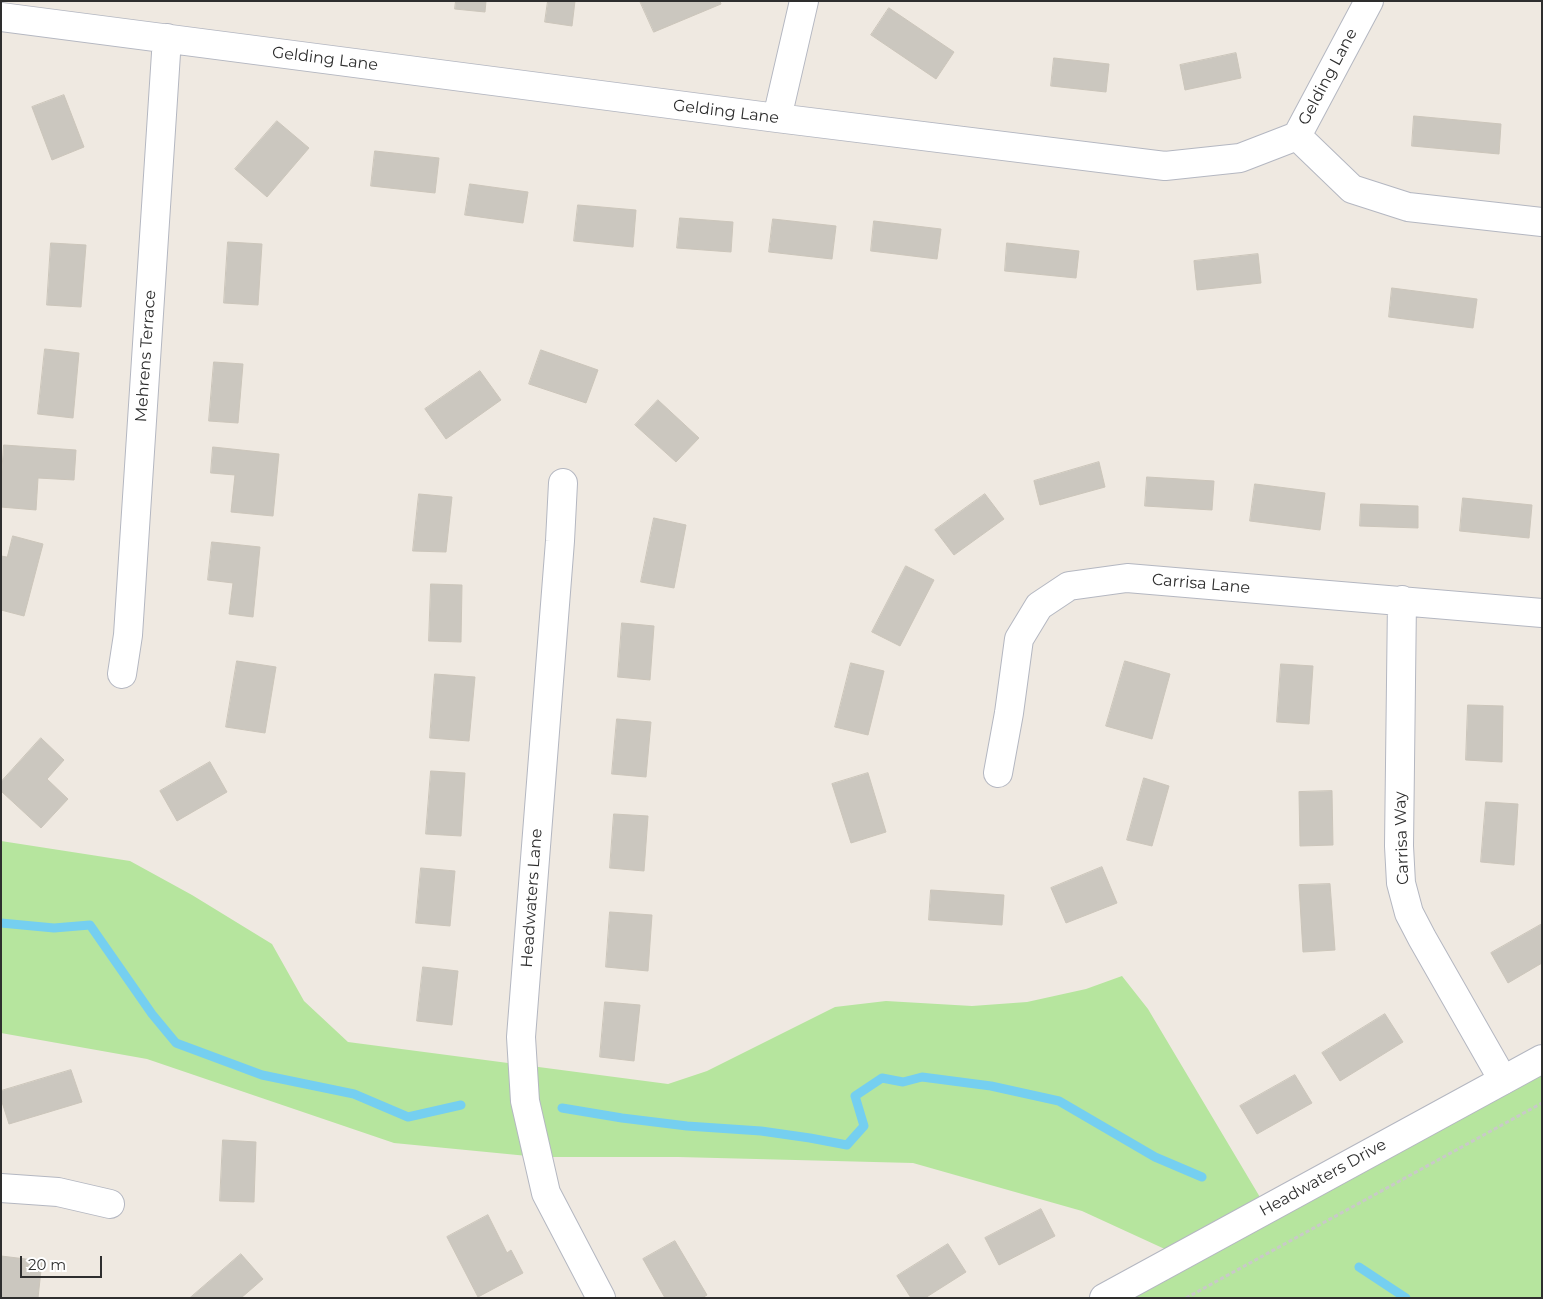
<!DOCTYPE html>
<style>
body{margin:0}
#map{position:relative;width:1543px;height:1299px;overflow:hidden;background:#efe9e1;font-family:Montserrat,sans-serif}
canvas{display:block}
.frame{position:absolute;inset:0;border:2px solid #2e2e2e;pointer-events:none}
.scale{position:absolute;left:20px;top:1256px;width:82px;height:22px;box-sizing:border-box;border:2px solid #2e2e2e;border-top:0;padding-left:6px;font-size:15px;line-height:18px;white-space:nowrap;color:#2e2e2e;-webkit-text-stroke:4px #fff;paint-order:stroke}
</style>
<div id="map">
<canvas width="1543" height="1299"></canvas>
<div class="frame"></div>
<div class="scale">20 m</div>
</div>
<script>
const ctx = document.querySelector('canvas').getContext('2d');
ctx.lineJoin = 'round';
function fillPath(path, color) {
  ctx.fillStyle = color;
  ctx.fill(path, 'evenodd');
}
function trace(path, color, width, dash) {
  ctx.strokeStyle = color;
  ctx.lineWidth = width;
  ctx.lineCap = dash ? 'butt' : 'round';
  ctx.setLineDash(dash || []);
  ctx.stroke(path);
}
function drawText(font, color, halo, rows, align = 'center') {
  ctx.font = font + ' Montserrat,sans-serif';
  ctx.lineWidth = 4;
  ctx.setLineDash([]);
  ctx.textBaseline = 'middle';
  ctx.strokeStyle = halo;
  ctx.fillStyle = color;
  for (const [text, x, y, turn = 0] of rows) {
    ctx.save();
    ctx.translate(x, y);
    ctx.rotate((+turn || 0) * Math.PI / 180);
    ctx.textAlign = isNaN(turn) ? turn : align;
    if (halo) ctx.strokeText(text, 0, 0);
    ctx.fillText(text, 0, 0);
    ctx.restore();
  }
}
const green = new Path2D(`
 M1,841L130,861L192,895L272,944L304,1001L348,1042L668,1084L707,1071L835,1007L886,1001L972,1006L1027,1002L1086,989L1122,976L1148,1009L1267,1209L1542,1059V1298H1104L1180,1256L1082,1211L913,1163L678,1157H538L394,1143L147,1059L1,1033Z`);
const stream = new Path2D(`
 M1,923L54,928L90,925L152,1014L176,1043L262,1075L354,1094L408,1117L461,1105
 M562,1108L622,1118L687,1126L761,1131L810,1138L847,1145L864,1126L855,1096L882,1078L903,1082L922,1077L991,1086L1059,1101L1155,1157L1202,1177
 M1359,1267L1406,1298`);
const building = new Path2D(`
 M456,1H486L485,12L455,9Z
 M548,1H575L572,26L545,22Z
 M640,1H720L721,4L654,32Z
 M889,8L954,52L936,79L871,35Z
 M1236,53L1241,78L1185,90L1180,65Z
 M1054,58L1109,64L1106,92L1051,86Z
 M64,95L84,147L52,160L32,107Z
 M1414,116L1501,124L1499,154L1412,146Z
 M277,121L309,148L267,197L235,169Z
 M375,151L439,158L435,193L371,186Z
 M470,184L528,192L523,223L465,215Z
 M578,205L636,210L633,247L574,241Z
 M680,218L733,222L731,252L677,248Z
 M773,219L836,226L832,259L769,252Z
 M874,221L941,229L937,259L871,251Z
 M228,242L262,244L258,305L224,303Z
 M51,243L86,245L81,307L47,305Z
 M1007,243L1079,251L1076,278L1005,271Z
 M1258,254L1261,283L1197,290L1194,261Z
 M1392,288L1477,299L1473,328L1389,317Z
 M45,349L79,353L73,418L38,414Z
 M541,350L598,370L586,403L529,384Z
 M214,362L243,364L238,423L209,421Z
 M480,371L501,400L446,439L425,409Z
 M658,400L699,438L676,462L635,425Z
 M4,445L76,450L74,480L38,478L36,510L1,507V484Z
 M213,447L279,454L273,516L231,512L235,475L211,473Z
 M1099,462L1105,487L1040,505L1034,481Z
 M1147,477L1214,481L1212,510L1145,506Z
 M1255,484L1325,493L1320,530L1250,521Z
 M419,494L452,497L446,552L413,551Z
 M985,494L1004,519L954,555L935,530Z
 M1463,498L1532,505L1529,538L1460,531Z
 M1361,504L1418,506V528L1360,526Z
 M654,518L686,525L674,588L641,582Z
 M13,536L43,544L24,616L1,610V556L7,557Z
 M212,542L260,547L253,617L229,614L233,583L208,580Z
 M906,566L934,580L900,646L872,632Z
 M431,584L462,585L461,642L429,641Z
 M622,623L654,626L650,680L618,677Z
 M237,661L276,667L265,733L226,727Z
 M1125,661L1170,674L1152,739L1106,726Z
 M851,663L884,671L868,735L835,727Z
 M1281,664L1313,666L1309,724L1277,722Z
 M435,674L475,677L469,741L430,738Z
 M1468,705L1503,706L1502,762L1466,760Z
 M617,719L651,722L646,777L612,774Z
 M41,738L64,760L47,779L68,799L41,828L1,791V782Z
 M210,762L227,792L177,821L160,791Z
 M431,771L465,773L461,836L426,834Z
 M868,773L886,832L851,843L832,784Z
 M1144,778L1169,786L1152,846L1127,840Z
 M1332,791L1333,845L1300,846L1299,792Z
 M1486,802L1518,804L1514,865L1481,862Z
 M614,814L648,816L644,871L610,868Z
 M1102,867L1117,903L1066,923L1051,888Z
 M421,868L455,871L450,926L416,923Z
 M1330,884L1335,950L1303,952L1299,885Z
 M931,890L1004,895L1002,925L929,920Z
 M610,912L652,915L648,971L606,967Z
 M1542,924V963L1508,983L1491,953Z
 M423,967L458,971L452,1025L417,1021Z
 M605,1002L640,1005L634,1061L600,1057Z
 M1385,1014L1403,1042L1340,1081L1322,1053Z
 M71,1070L82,1102L9,1124L1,1099V1091Z
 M1295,1075L1312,1103L1257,1134L1240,1106Z
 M223,1140L256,1142L254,1202L220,1201Z
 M1041,1209L1055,1236L999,1265L985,1238Z
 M488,1215L507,1253L511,1250L523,1273L478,1297L447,1237Z
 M675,1241L707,1295L702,1298H665L643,1259Z
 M948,1244L966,1272L925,1298H911L897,1276Z
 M241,1254L263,1279L241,1298H190Z
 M1,1256L42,1261L38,1298H1Z`);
const path = new Path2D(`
 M1186,1298L1542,1103`);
const street = new Path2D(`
 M1,17L777,118L1165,166L1240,158L1297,136L1369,1
 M777,118L804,1
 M1297,136L1352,189L1408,207L1542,222
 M563,483L560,541L521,1037L525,1101L546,1193L601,1298
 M1402,600L1399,846L1401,883L1409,913L1422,938L1503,1080
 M122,674L128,635L167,38
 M998,773L1009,713L1019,639L1039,606L1069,586L1127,578L1542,613
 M1,1188L58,1192L110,1204`);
const secondary = new Path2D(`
 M1104,1298L1542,1059`);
const streetNames = [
 ["Gelding Lane",325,59,7],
 ["Gelding Lane",1328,77,-62],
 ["Gelding Lane",726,112,7],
 ["Mehrens Terrace",146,356,-86],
 ["Carrisa Lane",1201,584,5],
 ["Carrisa Way",1402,838,-92],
 ["Headwaters Lane",532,898,-86],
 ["Headwaters Drive",1323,1178,-29]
];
fillPath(green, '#b6e59e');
trace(stream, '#75cff0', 9);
fillPath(building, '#cbc7bf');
trace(building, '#cbc5ba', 1);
trace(street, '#b4b7c1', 30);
trace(secondary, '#b4b7c1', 30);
trace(path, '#c9c9c9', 3, [4, 2.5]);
trace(street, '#fff', 28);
trace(secondary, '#fff', 28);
drawText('16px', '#2e2e2e', '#fff', streetNames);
</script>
